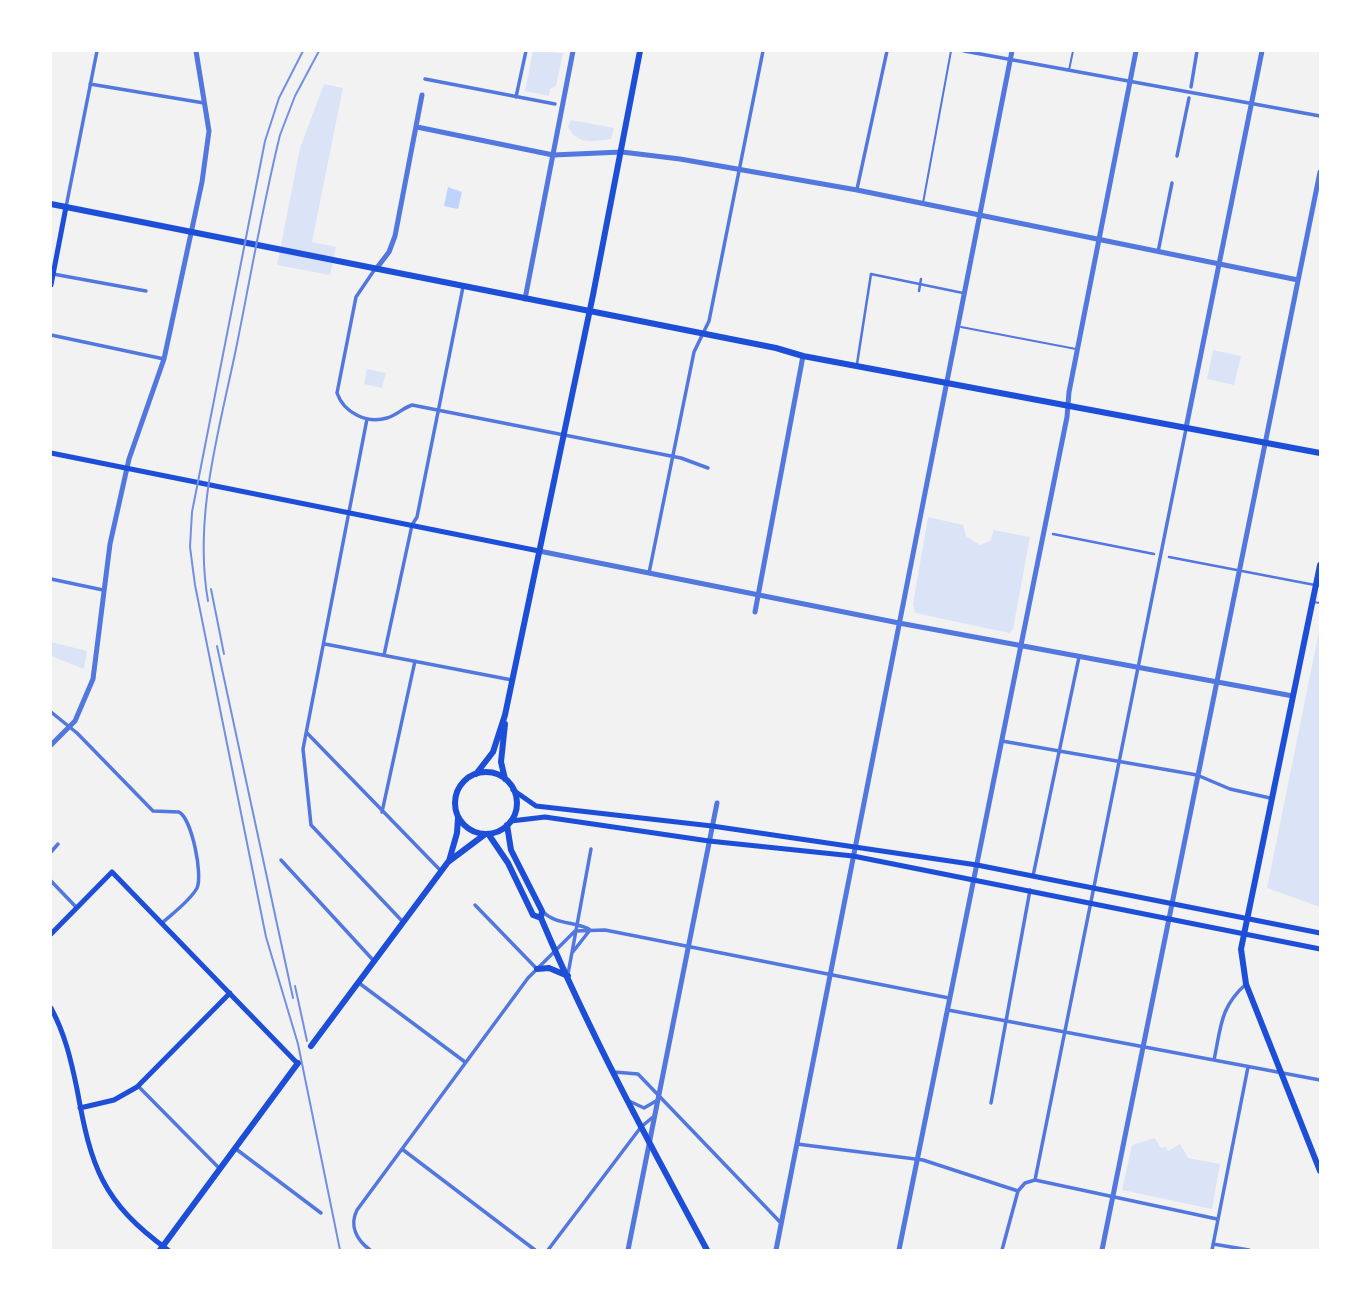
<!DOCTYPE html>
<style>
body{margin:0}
#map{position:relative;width:1371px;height:1301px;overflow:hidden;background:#f2f2f2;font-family:Literata,serif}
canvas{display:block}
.frame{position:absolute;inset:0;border:52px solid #fff;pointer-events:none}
</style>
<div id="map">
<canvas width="1371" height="1301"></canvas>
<div class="frame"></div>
</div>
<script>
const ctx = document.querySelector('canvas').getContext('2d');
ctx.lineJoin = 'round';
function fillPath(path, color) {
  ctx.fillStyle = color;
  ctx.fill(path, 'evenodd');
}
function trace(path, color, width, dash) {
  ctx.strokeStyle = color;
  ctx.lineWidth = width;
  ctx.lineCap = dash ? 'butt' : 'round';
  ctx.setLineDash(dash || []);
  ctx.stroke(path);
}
const green = new Path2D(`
 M533,51L563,53L556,86L550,89L549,96L525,91Z
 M324,84L343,88L312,242L336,247L330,275L277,265L300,148Z
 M571,120L614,128L611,139C593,141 578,146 568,127Z
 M1213,350L1241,356L1234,385L1207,379Z
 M367,369L386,373L382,388L364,384Z
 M928,517L963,525L966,536L980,545L990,541L994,530L1030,537L1013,629L1009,633L915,613L913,604Z
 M1320,626V907L1267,888Z
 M51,642L87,651L84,669L51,656Z
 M1155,1138L1161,1148L1166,1147L1168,1151L1180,1144L1188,1158L1220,1164L1212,1209L1122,1190L1132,1145Z`);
const water = new Path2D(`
 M448,187L462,192L458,209L444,206Z`);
const service = new Path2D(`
 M1069,70L1073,51
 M923,203L951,51
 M961,327L1076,349
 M1313,602L1320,603`);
const pedestrian = new Path2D(`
 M919,291L921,279
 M857,364L871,274L963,293
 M1053,534L1154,554
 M1169,557L1320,586`);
const minor = new Path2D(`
 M964,51L1320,116
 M425,79L555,104
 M90,84L204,103
 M1191,87L1197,51
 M516,97L526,51
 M1177,156L1189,98
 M857,189L887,51
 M66,207L97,51
 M1158,252L1172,183
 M375,269L356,297L337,393C344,413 367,424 387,418C397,415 403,408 412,405L681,458L708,468
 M53,274L146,291
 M51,335L164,359
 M367,419L303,749L311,825L403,922
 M649,573L694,352L709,321L763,51
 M51,579L103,590
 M325,644L512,680
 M384,655L412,525L417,517L463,287
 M51,712L77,733L153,811L179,812C192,819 203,875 197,888C190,901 173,913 162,923
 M307,733L441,871
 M1002,741L1197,775L1230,789L1270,798
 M382,812L415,661
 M51,852L58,844
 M281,860L373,960
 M1033,876L1079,657
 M51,881L77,908
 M475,905L537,969
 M542,911C556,925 572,921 589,929
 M572,953L590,930
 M568,974L591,849
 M359,983L465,1062
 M948,1010L1320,1080
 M1214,1060C1221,1027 1220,1007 1246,984
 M614,1072L638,1074L781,1223
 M138,1086L220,1169
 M629,1101L644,1108L656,1101
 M991,1103L1030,890
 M797,1144L923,1160L1018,1191
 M236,1149L321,1213
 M402,1149L535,1250
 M1035,1180L1217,1219
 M1213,1244L1249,1250
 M370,1250C357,1240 349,1226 357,1210L528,978L575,931L605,930L949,998
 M548,1250L641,1127L653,1117
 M1002,1250L1018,1191L1025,1183L1035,1180L1186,429
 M1212,1250L1248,1067`);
const tertiary = new Path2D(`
 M417,127L553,155L622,152L680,159L857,190L1298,280
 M376,269L389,252L395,236L422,95
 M525,299L573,51
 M1186,428L1262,51
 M539,551L899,623L1293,696
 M755,612L803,356
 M51,745L75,721L93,679L110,544L129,459L164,359L202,182L209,131L196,51
 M628,1250L717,803
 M776,1250L1012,51
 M899,1250L1067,417L1069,392L1136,51
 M1102,1250L1320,172`);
const secondary = new Path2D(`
 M51,285L66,207
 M51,453L539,551
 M513,790L536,806L712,826L977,865L1320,933
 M511,821L545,817L709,841L853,856L1320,949
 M51,934L112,872L298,1064
 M51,1008C65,1034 71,1060 77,1089C91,1167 102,1202 168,1250
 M80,1108L114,1100L137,1087L230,993`);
const primary = new Path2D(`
 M51,204L776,348L803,356L1320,453
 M1320,565L1241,949L1246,984L1320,1171
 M505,724L501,762L505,779
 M455 803a31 31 0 1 1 62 0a31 31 0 1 1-62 0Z
 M476,774L493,752L505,715L593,295L640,51
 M507,825L511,850L542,911L541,918C589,1032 648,1141 707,1250
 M489,835L508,863L533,915L541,918
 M449,861L457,833L458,818
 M537,969L549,968L568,976
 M311,1046L448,862L484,835
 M160,1250L298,1063`);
const rail = new Path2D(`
 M303,51L279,98L265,141L192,512L190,547L195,585L266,937L298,1044L340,1250
 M211,589L224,654
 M208,601C193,515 220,428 237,344C251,274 263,204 280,135L295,96L319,51
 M217,646L293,998
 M295,986L307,1041`);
fillPath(green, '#dbe4f7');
fillPath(water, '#bfd3fe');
trace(service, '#5277de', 2);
trace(pedestrian, '#5277de', 2.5);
trace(minor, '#5277de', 3.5);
trace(tertiary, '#5277de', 5);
trace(secondary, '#1d4ed8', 5);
trace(primary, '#1d4ed8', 6);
trace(rail, '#7290e2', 2);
</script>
